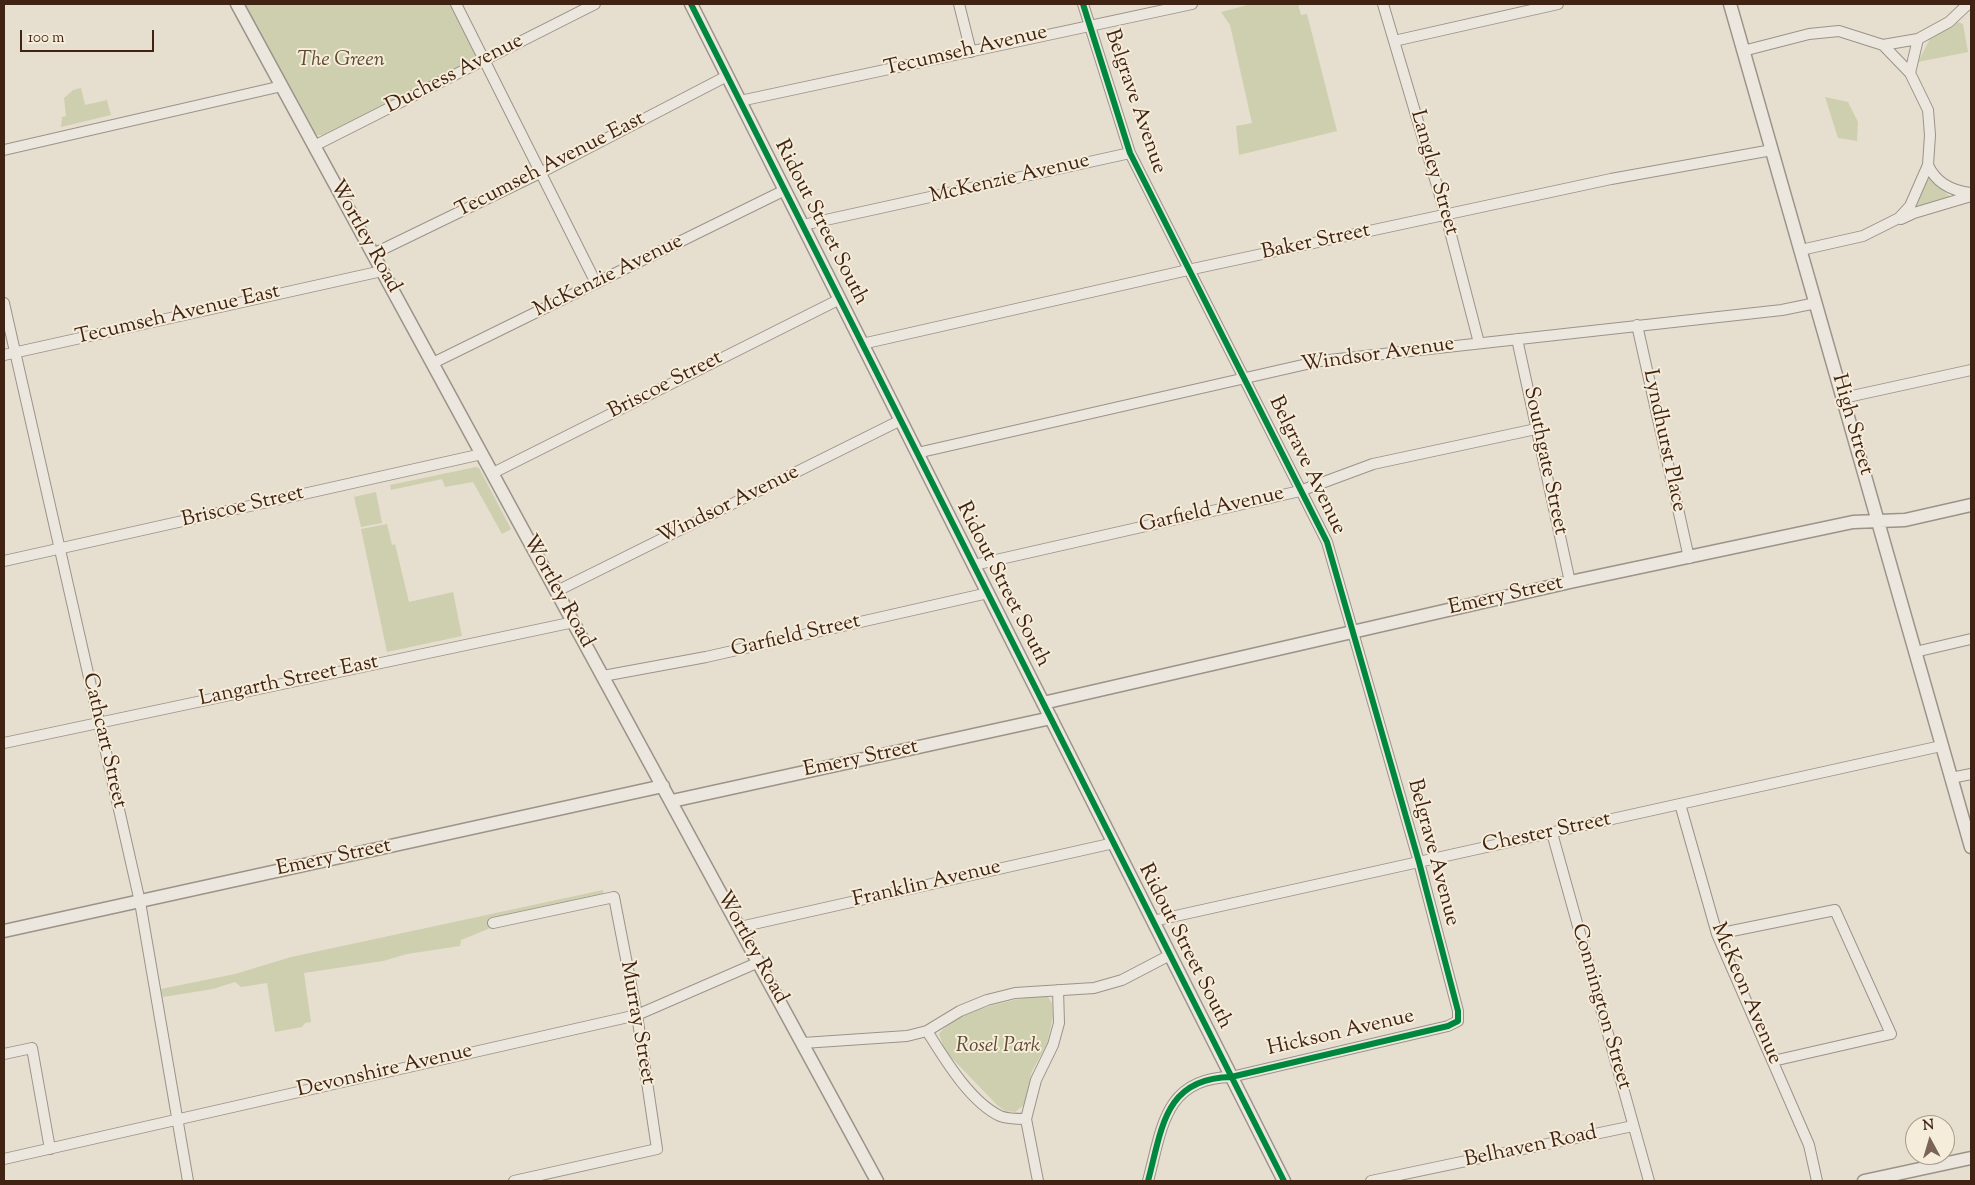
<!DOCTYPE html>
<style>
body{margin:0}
#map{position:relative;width:1975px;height:1185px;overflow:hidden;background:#e6decf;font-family:"Sorts Mill Goudy",serif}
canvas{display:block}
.frame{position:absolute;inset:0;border:5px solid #412313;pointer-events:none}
.north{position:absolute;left:1905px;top:1115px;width:50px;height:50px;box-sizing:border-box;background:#f5ecd9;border:1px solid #ad9c8a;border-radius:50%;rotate:354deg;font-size:14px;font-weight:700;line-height:20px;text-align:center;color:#412313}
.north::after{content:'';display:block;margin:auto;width:18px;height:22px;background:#7b6455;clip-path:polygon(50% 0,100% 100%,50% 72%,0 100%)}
.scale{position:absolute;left:20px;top:30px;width:134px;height:22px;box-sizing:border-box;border:2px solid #412313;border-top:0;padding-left:6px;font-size:15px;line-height:18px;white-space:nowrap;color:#412313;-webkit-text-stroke:4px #f5ecd9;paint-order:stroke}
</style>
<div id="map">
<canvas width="1975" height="1185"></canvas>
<div class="frame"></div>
<div class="north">N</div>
<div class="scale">100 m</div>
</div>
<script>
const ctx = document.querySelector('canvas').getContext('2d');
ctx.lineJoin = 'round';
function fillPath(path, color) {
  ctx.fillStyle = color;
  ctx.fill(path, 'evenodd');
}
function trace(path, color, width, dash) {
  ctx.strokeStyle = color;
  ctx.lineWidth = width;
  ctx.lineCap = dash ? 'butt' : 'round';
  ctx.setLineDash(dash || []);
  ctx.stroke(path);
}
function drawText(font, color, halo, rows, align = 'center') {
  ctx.font = font + ' "Sorts Mill Goudy",serif';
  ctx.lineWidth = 4;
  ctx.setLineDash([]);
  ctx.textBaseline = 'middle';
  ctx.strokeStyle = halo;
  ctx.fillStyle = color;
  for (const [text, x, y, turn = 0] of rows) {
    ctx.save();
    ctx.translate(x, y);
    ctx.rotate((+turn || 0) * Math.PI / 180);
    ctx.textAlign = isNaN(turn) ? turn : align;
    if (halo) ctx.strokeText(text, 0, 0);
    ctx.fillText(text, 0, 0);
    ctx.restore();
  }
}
const green = new Path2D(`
 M244,4H451L477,55L475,59L322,135H317Z
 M1252,4H1298L1301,15L1307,14L1337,131L1239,155L1236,126L1252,123L1230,25L1221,12Z
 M1958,22L1963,24L1968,52L1918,62L1931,37Z
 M81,88L85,105L107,100L111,115L61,127L62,117L66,116L64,98L73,90Z
 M1825,97L1848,102L1858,122L1857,141L1838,138Z
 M1929,176L1950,197L1911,208Z
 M476,467L479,468L511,529L502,534L473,482L445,487L442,479L391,490L390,485Z
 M376,492L382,523L361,527L354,497Z
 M387,524L392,545L395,544L409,602L453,592L462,636L387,652L361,529Z
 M603,890L605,904L493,927L461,940L460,946L407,954L383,961L304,973L311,1022L305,1023L302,1027L275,1032L267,983L241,987L235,982L213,989L163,997L161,989L235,974L291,957Z
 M1040,995L1048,997L1052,1003L1053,1016L1047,1044L1032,1071L1024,1105L1015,1112L1005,1111L997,1105L945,1051L939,1034C958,1009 1010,1001 1040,995Z`);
const minor = new Path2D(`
 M456,4L596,283
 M959,4L971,52
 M1083,4L1130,153L1327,542L1419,862L1458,1011V1021L1448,1026L1231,1077C1164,1078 1162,1129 1148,1181
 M1383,4L1446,216L1479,343
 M1394,41L1558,4
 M1883,45L1918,39
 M1743,51L1809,34L1839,31L1883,45L1910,73L1928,110L1930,135L1928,165L1910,206L1899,218L1863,236L1801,250
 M1910,73L1918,39L1949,22L1968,4
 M740,101L1192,4
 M314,146L595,4
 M4,150L282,86
 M1928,165C1936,183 1952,191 1971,193
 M1901,219L1914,213L1971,196
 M803,225L1130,153
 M373,254L542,172L727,76
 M4,303L140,902L188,1181
 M1637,325L1689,558
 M1517,339L1570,582
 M862,344L1188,270L1611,179L1772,150
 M4,355L382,271
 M433,363L785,190
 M1843,398L1971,370
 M917,453L1320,361L1782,310L1816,303
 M493,473L840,299
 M4,561L482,454
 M974,565L1300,491L1373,464L1536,429
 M557,591L901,420
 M1915,652L1971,639
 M603,676L706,657L988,593
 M4,743L574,622
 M1951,778L1971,774
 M1680,804L1717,934L1809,1145L1817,1181
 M1552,833L1649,1181
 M1153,921L1941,746
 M493,923L614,897L637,1015L657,1149L514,1181
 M740,927L1114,843
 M1717,934L1835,910L1891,1034L1773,1061
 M927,1031C944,1058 970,1102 1000,1116C1007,1119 1018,1119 1026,1119
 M803,1043L907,1036L927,1031L960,1011L987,1000L1015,993L1094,988L1122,980L1170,955
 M4,1054L32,1048L50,1149
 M4,1159L637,1015L759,962
 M1038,1181L1026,1119L1036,1080L1053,1045L1059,1023L1058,990
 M1371,1181L1633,1126`);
const tertiary = new Path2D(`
 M237,4L877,1181
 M691,4L1284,1181
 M1730,4L1971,847
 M1043,703L1570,582L1853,522L1905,520L1971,505
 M672,801L1051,718
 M4,931L663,786
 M1864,1181L1971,1158`);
const cycleway = new Path2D(`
 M691,4L1284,1181
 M1083,4L1130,153L1327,542L1419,862L1458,1011V1021L1448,1026L1231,1077C1164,1078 1162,1129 1148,1181`);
const streetNames = [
 ["Tecumseh Avenue",966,52,-13],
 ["Duchess Avenue",455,75,-27],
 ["Belgrave Avenue",1134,102,71],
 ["Tecumseh Avenue East",551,166,-27],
 ["Langley Street",1433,173,74],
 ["McKenzie Avenue",1010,180,-13],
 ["Ridout Street South",820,223,63],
 ["Wortley Road",364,237,61],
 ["Baker Street",1316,243,-12],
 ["McKenzie Avenue",609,277,-26],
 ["Tecumseh Avenue East",178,316,-13],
 ["Windsor Avenue",1378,356,-8],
 ["Briscoe Street",666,386,-27],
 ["High Street",1851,425,74],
 ["Lyndhurst Place",1663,441,78],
 ["Southgate Street",1544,461,78],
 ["Belgrave Avenue",1306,466,64],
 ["Windsor Avenue",729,506,-26],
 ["Briscoe Street",243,508,-13],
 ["Garfield Avenue",1212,511,-13],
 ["Ridout Street South",1002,585,63],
 ["Wortley Road",557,592,61],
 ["Emery Street",1506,597,-13],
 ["Garfield Street",796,637,-13],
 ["Langarth Street East",289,682,-12],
 ["Cathcart Street",103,741,77],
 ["Emery Street",861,760,-12],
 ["Chester Street",1547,834,-12],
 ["Belgrave Avenue",1432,853,75],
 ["Emery Street",334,859,-12],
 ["Franklin Avenue",927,885,-13],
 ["Ridout Street South",1184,947,63],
 ["Wortley Road",751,948,61],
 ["McKeon Avenue",1745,994,67],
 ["Connington Street",1600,1007,74],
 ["Murray Street",636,1023,80],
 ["Hickson Avenue",1341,1034,-13],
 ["Devonshire Avenue",385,1072,-13],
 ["Belhaven Road",1531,1148,-12]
];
const parkNames = [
 ["The Green",341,61],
 ["Rosel Park",998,1047]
];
fillPath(green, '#cecfaf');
trace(minor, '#9b9389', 12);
trace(tertiary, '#9b9389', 15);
trace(minor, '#ebe7df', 10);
trace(tertiary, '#ebe7df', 12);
trace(cycleway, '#00873e', 6);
drawText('21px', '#412313', '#f5ecd9', streetNames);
drawText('italic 21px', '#5f4b33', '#f5ecd9', parkNames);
</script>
